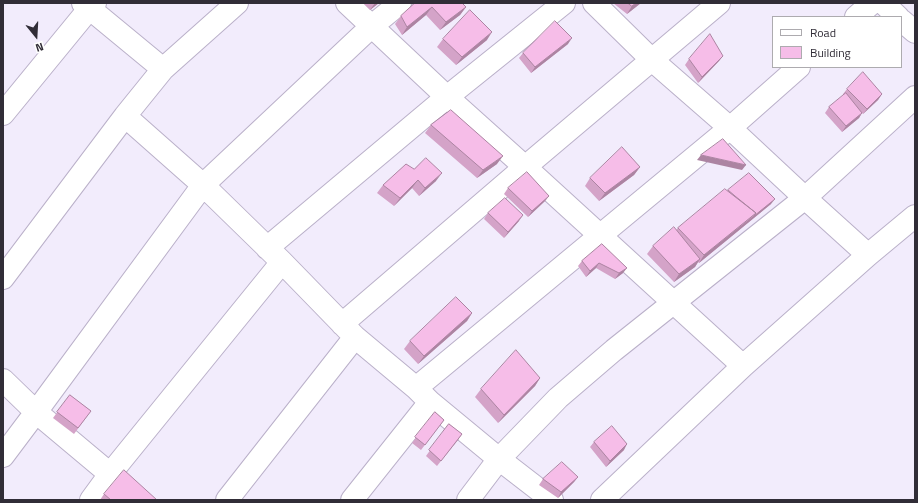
<!DOCTYPE html>
<style>
body{margin:0}
#map{position:relative;width:918px;height:503px;overflow:hidden;background:#f2ecfc;font-family:"Titillium Web",sans-serif}
canvas{display:block}
.frame{position:absolute;inset:0;border:4px solid #312d37;pointer-events:none}
.legend{position:absolute;left:772px;top:16px;width:130px;height:52px;box-sizing:border-box;background:#fff;border:1px solid #adabaf;margin:0;padding:5px 7px;list-style:none;font-size:12px;color:#312d37}
.legend li{display:flex;align-items:center;gap:8px;height:20px}
.legend b{width:20px;border:1px solid #adabaf}
.north{position:absolute;left:16px;top:16px;width:40px;height:40px;-webkit-text-stroke:3px #fff;paint-order:stroke;rotate:162deg;font-size:11px;font-weight:700;line-height:16px;text-align:center;color:#312d37}
.north::after{content:'';display:block;margin:auto;width:14px;height:18px;background:#312d37;clip-path:polygon(50% 0,100% 100%,50% 72%,0 100%)}
</style>
<div id="map">
<canvas width="918" height="503"></canvas>
<div class="frame"></div>
<ul class="legend">
<li><b style="height:5px;background:#fff"></b>Road</li>
<li><b style="height:11px;background:#f6bde8"></b>Building</li>
</ul>
<div class="north">N</div>
</div>
<script>
const ctx = document.querySelector('canvas').getContext('2d');
ctx.lineJoin = 'round';
function trace(path, color, width, dash) {
  ctx.strokeStyle = color;
  ctx.lineWidth = width;
  ctx.lineCap = dash ? 'butt' : 'round';
  ctx.setLineDash(dash || []);
  ctx.stroke(path);
}
function fillPath(path, color) {
  ctx.fillStyle = color;
  ctx.fill(path, 'evenodd');
}
const minor = new Path2D(`
 M83,3L163,69
 M347,3L447,97L525,167L743,366
 M594,3L652,60L730,128L805,198L868,255
 M883,3L898,17
 M856,17L872,3
 M901,20L915,32
 M3,114L89,9L95,3
 M125,116L203,185L282,262L355,337L416,388L430,402L499,459L552,500
 M267,248L447,97L564,3
 M3,278L125,116L163,69L237,3
 M342,324L525,167L719,3
 M3,380L36,412L110,474
 M416,388L730,128L799,67
 M3,456L36,412L203,185L372,26L400,3
 M91,500L110,474L282,262
 M227,500L355,337
 M352,500L430,402
 M468,500L499,459L558,398L614,350L805,198L915,97
 M602,500L743,366L868,255L915,216`);
const wall = new Path2D(`
 M363,3H379L370,10Z
 M415,3L466,7L460,15L440,30L426,15L402,35L395,24L401,16Z
 M613,3H641L627,14Z
 M443,39L487,40L456,65L437,47Z
 M568,44L531,73L519,58L523,53Z
 M723,56L719,61L698,83L685,65L689,59Z
 M847,89L882,94L878,100L863,114L862,113L859,118L842,132L825,113L829,107L844,95L843,94Z
 M431,125L497,164L477,178L425,133Z
 M640,167L634,175L599,201L585,186L590,178Z
 M414,169L436,181L419,196L412,188L394,206L377,193L383,185Z
 M508,188L549,196L545,201L528,217L504,194Z
 M728,190L771,204L699,263L698,262L695,267L674,282L647,254L653,246L676,230L678,228Z
 M488,213L519,221L504,238L484,219Z
 M602,244L623,273L615,279L596,268L586,277L578,266L582,261Z
 M472,313L467,321L418,364L404,349L410,341Z
 M540,378L535,386L498,423L475,397L481,389Z
 M70,395L91,411L74,434L53,418Z
 M435,412L444,420L421,450L412,443Z
 M449,424L462,434L437,466L426,456Z
 M594,442L624,450L606,467L590,447Z
 M578,477L574,482L558,498L539,485L543,479Z
 M104,494L157,500H100Z`);
const shadedWall = new Path2D(`
 M375,3H379L370,10Z
 M636,3H641L627,14L632,6Z
 M432,7L426,15L402,35L407,27Z
 M466,7L460,15L440,30L446,22Z
 M492,32L487,40L456,65L462,57Z
 M572,38L568,44L531,73L535,67Z
 M723,56L719,61L698,83L702,77Z
 M882,94L878,100L863,114L867,109Z
 M862,113L859,118L842,132L846,126Z
 M701,155L746,165L742,170L697,160Z
 M503,156L497,164L477,178L483,170Z
 M640,167L634,175L599,201L605,193Z
 M442,173L436,181L419,196L425,188Z
 M418,180L412,188L394,206L400,198Z
 M549,196L545,201L528,217L532,211Z
 M775,199L771,204L699,263L704,255Z
 M523,215L519,221L504,238L508,232Z
 M700,259L695,267L674,282L679,274Z
 M599,263L596,268L586,277L590,271Z
 M627,268L623,273L615,279L619,273Z
 M472,313L467,321L418,364L424,356Z
 M540,378L535,386L498,423L504,415Z
 M462,434L458,440L437,466L441,461Z
 M627,444L624,450L606,467L610,461Z
 M578,477L574,482L558,498L561,492Z`);
const building = new Path2D(`
 M415,3H462L466,7L446,22L432,7L407,27L401,16Z
 M628,3H636L632,6Z
 M470,10L492,32L462,57L443,39Z
 M555,21L572,38L535,67L523,53Z
 M710,34L723,56L702,77L689,59Z
 M863,72L882,94L867,109L847,89Z
 M846,93L862,113L846,126L829,107Z
 M451,110L503,156L483,170L431,125Z
 M723,139L746,165L701,155Z
 M622,147L640,167L605,193L590,178Z
 M426,158L442,173L425,188L418,180L400,198L383,185L406,164L414,169Z
 M527,172L549,196L532,211L508,188Z
 M749,173L775,199L754,216L756,213L735,196L728,190Z
 M725,189L756,213L704,255L678,228Z
 M505,198L523,215L508,232L488,213Z
 M674,227L700,259L679,274L653,246Z
 M602,244L627,268L619,273L599,263L590,271L582,261Z
 M456,297L472,313L424,356L410,341Z
 M516,350L540,378L504,415L481,389Z
 M70,395L91,411L78,428L57,412Z
 M435,412L444,420L425,445L415,437Z
 M449,424L462,434L441,461L429,450Z
 M612,426L627,444L610,461L594,442Z
 M562,462L578,477L561,492L543,479Z
 M124,470L157,500H111L104,494Z`);
trace(minor, '#bab0c9', 24);
trace(minor, '#fff', 22);
fillPath(wall, '#d4a3c8');
fillPath(shadedWall, '#ac84a2');
fillPath(building, '#f6bde8');
trace(building, '#ac84a2', 1);
</script>
